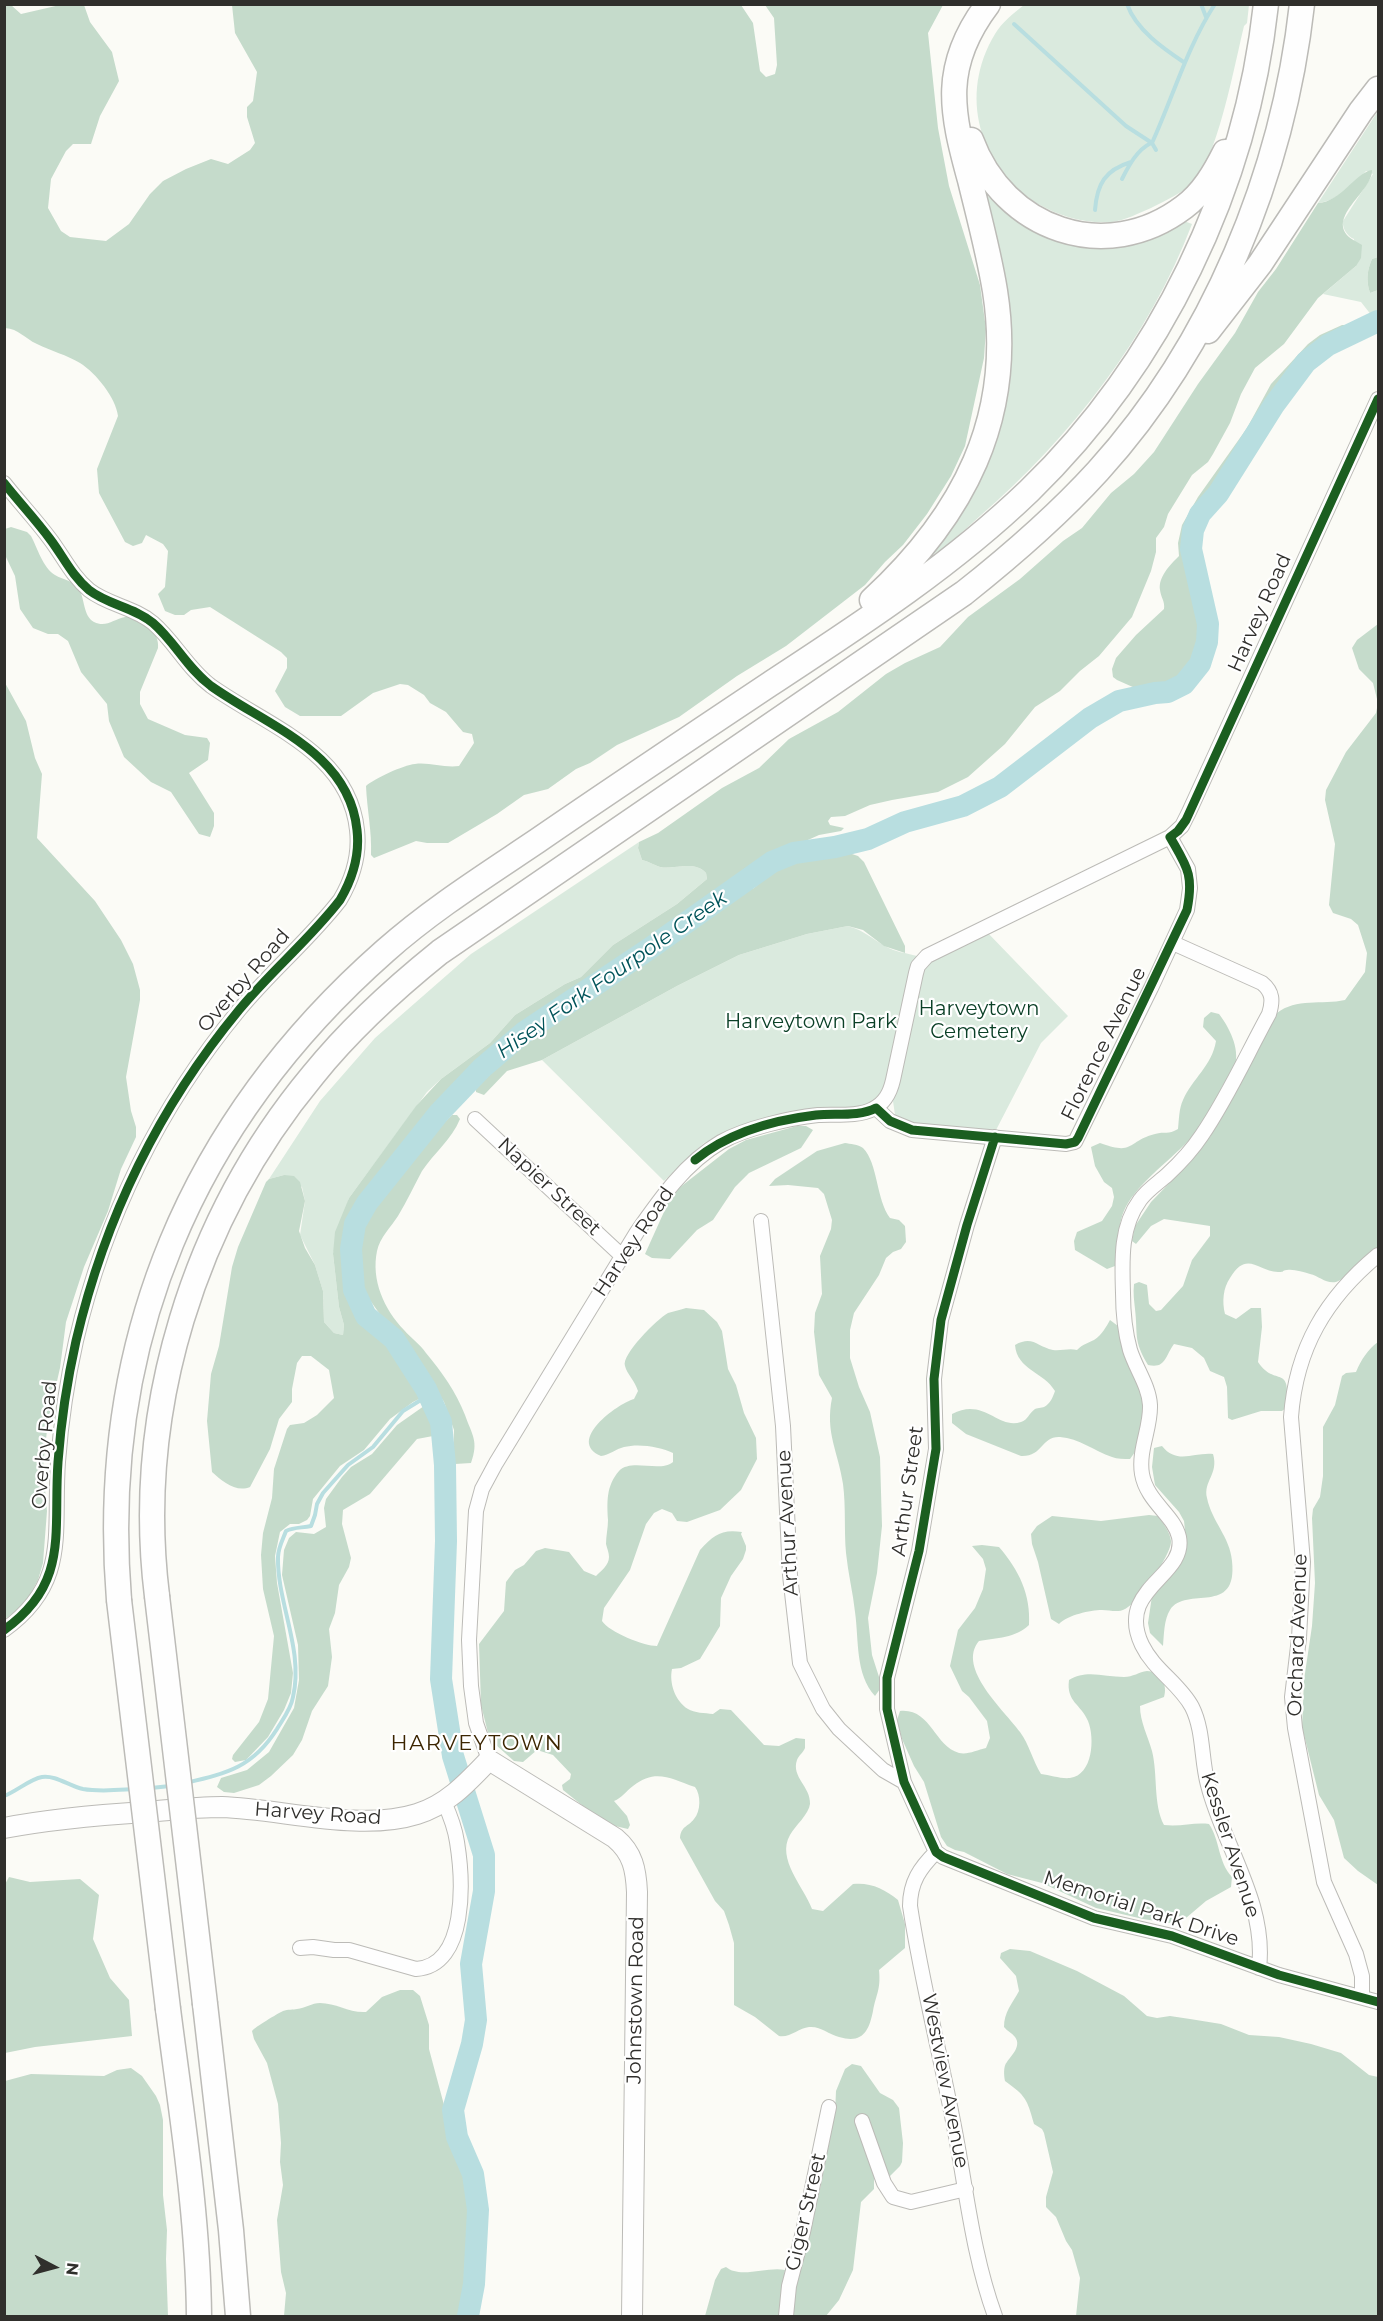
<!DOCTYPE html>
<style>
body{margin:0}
#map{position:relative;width:1383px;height:2321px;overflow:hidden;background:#fbfbf6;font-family:Montserrat,sans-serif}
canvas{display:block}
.frame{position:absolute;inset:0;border:6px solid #302f2c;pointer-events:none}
.north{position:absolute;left:24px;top:2237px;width:60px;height:60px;-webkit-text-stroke:4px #fff;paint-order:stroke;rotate:96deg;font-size:16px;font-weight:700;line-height:24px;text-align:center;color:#302f2c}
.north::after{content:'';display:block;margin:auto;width:21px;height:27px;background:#302f2c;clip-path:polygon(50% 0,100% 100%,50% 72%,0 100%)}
</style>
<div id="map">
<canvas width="1383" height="2321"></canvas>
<div class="frame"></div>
<div class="north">N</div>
</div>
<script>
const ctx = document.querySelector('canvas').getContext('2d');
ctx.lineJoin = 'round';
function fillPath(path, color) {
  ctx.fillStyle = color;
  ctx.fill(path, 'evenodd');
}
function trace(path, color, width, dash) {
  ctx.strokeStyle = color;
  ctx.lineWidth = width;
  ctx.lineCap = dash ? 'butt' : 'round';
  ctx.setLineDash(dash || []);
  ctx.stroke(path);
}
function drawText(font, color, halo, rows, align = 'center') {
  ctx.font = font + ' Montserrat,sans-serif';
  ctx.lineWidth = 4.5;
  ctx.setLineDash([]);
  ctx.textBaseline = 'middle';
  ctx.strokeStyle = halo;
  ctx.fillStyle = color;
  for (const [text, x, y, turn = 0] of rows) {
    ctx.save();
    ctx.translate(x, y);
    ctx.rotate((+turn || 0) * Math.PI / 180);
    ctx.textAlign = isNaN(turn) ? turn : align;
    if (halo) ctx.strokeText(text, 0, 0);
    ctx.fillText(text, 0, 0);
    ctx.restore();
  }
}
const green = new Path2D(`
 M1024,5H1249L1247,23L1244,26C1235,63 1218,156 1194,182C1182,193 1165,201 1151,208C1139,213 1126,220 1112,222C1086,224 1061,217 1038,204C979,167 958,95 995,34C1002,22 1014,13 1024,5Z
 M1378,111V257L1372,259C1367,270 1366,281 1370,293L1378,290V312L1372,316L1361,302L1323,294L1356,266L1354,239C1347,236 1342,228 1343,221L1373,174L1366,171C1355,184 1335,202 1318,203Z
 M988,196L1022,223L1051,236L1184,221L1192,224C1149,337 1071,437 980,516C964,530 946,549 926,558L991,445Z
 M639,842L638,848L642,860C648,861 654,865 660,867C675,870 694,860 706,873L707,879L677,904L613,945L581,977L565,984L515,1015L490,1043L441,1079L427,1092L349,1198L333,1254L339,1307L344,1325L343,1335L334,1333L324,1322L323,1291L315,1265L300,1235L305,1201L302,1187L284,1175L269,1179L320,1101L375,1038L471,954Z
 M848,926C865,931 871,938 885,946C895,952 906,953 917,956L911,967L886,1084L876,1099L869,1104L856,1107H827L735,1128L704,1143L664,1181L542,1060L677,986L739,955L807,934Z
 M986,931L1068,1016L1041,1043L995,1132C963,1129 924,1132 895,1115L893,1101L918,987L925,965L933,958Z`);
const forest = new Path2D(`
 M5,4L11,5L21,14L60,5H84L90,22L112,52L119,81L100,116L91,144H73L66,151L51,179L48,208L61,231L70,237L106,241L129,224L150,194L163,181L186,169L211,159L228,164L250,150L255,143L247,117V107L253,101L257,72L235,33L232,5H741L753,23L760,71L766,77L775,74L777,65L774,18L765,5H943L928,33L938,128L949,186L980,285L986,329L984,358L965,446L951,476L927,514L903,545L885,562L865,585L786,646L737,676L679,717L617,745L590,763L576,769L548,789L524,795L497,814L448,843H427L416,841L374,858L371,855C372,831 367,810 366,786C374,779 403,765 415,764C429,762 444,768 459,766L474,743L472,734L463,732L446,712L430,703L424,695L408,685L400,684L373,693L341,716H300L285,707L275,691L287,668V658L281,652L210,607L191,610L184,615H175L165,611L158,594L165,587L168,551L163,544L146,535L142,543L133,546L125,542L99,493L97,469L118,416C116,398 96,373 80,363C67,355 51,351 37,344C24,338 19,329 5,328Z
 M1372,170C1373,191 1327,216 1349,237C1352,240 1358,242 1362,245L1361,258L1356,266L1318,298L1284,344L1255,368L1241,394L1230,423L1213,454L1208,462L1192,475L1168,514L1164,527L1156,538V552L1151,571L1132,617L1099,656L1080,671L1060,691L1035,707L1005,744L968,777L938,792L892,800L870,805L845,816L831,817L828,821L830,825L844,828L841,831L819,835L757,863L724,884L673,926L601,974L576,994L560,1002L512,1037L486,1058L457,1086L434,1112L404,1153L363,1198L347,1236L345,1250L352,1299L360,1315L375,1333L411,1365L419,1386L421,1398L413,1402L390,1419L364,1450L340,1466L313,1499L310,1516L307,1520L299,1524H290L280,1532L275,1556L277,1583L293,1673L291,1693L284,1710L268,1737L246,1760L235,1762L232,1759L233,1755L259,1722L268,1699L274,1636L263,1589L261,1555L263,1533L272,1498L274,1469L287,1429L290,1425L304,1423L317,1415L334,1398L329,1370L311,1356H302L297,1363L292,1389V1402L279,1419L270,1449L250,1487C236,1493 222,1481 212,1472L207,1421L211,1374L219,1346L232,1267L238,1247L266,1182L269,1179L284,1175L294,1176L300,1182L305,1201L299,1231L305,1248L315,1265L323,1291L324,1322L334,1333L343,1335L344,1325L339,1307L333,1254L335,1232L349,1198L416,1106L441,1079L490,1043L515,1015L565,984L581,977L613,945L677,904L707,879L706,873C694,860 675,870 660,867C654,865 648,861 642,860L638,848L639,842L658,833L722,788L759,768L789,739L838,712L886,674L905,663L940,647L968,617L1020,579L1063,541L1082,528L1111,493L1134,474L1154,452L1198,384L1235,333L1258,292L1276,269L1318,203C1341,202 1355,173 1372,170Z
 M1378,257V290L1370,293C1366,281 1367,270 1372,259Z
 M1342,325H1346L1347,330L1325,341L1299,363L1286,379L1241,443L1221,479L1187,526V565L1203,627L1201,648L1197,656L1180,678L1154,691L1135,688L1117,680L1113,677L1112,669L1116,658L1136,635L1164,609C1165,601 1161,598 1160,590C1158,577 1170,565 1179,556L1178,543L1182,525L1198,497L1247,428L1271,384L1308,344L1320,335Z
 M11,527L27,532L31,536C37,547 43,568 55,575C63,580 73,580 79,589C85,599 83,616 94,622C106,628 114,619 125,617C142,615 160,632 158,648L140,692V704L148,719L185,735L207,738L210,743L208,760L189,773L214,813V826L210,837L199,834L171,792L151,782L124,757L109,721L107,704L81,672L68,641L58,634H48L33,628L20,609L15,576L5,555L4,532L5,529Z
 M1378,624V1247C1368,1254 1345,1280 1336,1282C1326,1284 1319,1276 1310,1274C1303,1272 1294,1269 1287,1270C1280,1271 1286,1272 1278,1272C1257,1271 1247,1250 1230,1278C1223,1288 1222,1302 1225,1314L1236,1319L1251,1308H1261L1262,1327L1258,1362C1275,1388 1292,1362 1286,1408L1282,1411H1261L1232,1420L1228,1418L1227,1387L1224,1377L1210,1371L1204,1358L1192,1348L1174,1344C1165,1356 1166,1369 1148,1365C1133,1340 1138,1335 1135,1309C1134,1300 1133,1293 1134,1284L1139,1282L1147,1285L1149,1304L1156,1311L1161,1310L1183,1286L1192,1260L1210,1236V1226L1164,1219L1151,1226L1136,1244L1132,1241L1135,1226L1151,1202L1180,1172L1210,1137L1277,1013C1296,998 1322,1005 1345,1000L1365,972L1367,953L1358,925L1351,919L1333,913L1329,905L1335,844L1325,800L1326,790L1346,752L1376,713L1378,703L1373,683L1359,669L1352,648L1357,640Z
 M4,681L26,721L35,758L42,774L37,838L95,901L121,940L133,964L140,990V1000L126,1077L131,1111L136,1127V1137L121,1169L108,1211L84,1267L66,1322L60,1368L48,1421L43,1467L47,1511L43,1563L38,1580L25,1604L5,1619Z
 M849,853L858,856L864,862L905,946V953L884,946L863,930L848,926L807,934L739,955L677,986L542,1060L507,1071L484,1095L476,1092V1087L515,1050L554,1025L727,901L754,888L774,871L787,864L815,857Z
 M1211,1012L1219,1014C1229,1027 1240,1048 1235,1066C1233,1071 1224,1083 1221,1089C1214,1102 1208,1119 1198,1130C1177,1156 1146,1175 1128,1203C1115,1224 1121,1245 1115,1266L1107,1269L1075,1250L1074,1241L1077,1232L1102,1221L1112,1206L1114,1197L1112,1188L1104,1182L1095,1166L1091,1147L1100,1143C1135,1156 1127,1141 1155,1134C1165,1131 1168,1135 1178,1129C1179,1120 1179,1108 1183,1100C1192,1079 1212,1066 1216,1041L1203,1027L1204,1018Z
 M452,1115H457L460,1119C452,1139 434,1153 422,1171C414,1186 407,1201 398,1216C391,1227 380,1237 377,1251C371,1280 384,1309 404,1330C411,1338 420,1344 426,1353C442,1372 456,1392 465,1415C472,1435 479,1441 471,1463L455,1464L453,1460L454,1430L444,1402L404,1338L389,1327L362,1289L358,1243L362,1220L367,1212L428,1138Z
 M797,1126H806L813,1130L801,1148L749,1173L735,1187L713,1220L697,1230L670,1259L652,1258L645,1254L668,1203L679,1188L729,1149L746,1140Z
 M845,1143C850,1144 858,1144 863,1148C878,1163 876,1199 890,1218L899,1220L905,1226L906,1242L901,1249L893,1252L886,1258L879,1275L854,1313L850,1330V1358L859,1387L870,1412L880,1457L882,1526L877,1573L868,1618L872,1655L880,1680V1689L875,1696C855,1674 859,1640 855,1612C853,1593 848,1573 846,1553C844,1530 846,1507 843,1484C838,1451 825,1433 832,1398L819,1375L814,1332L815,1313L822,1294L820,1256L831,1229L832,1220L824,1194L818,1188L788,1185L769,1186L775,1179L817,1151Z
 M686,1308L704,1310L717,1322L722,1331L728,1369L736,1385L744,1413L756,1438L757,1459L741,1490L720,1510L687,1522L677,1521L672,1513L662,1509L654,1513L646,1524L630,1570L604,1608L602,1621C609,1632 644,1646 657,1646L700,1550C714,1535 721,1529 742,1532L741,1534L746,1546V1550L743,1559L731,1576L721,1598L720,1626L700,1659L681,1668L672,1669C669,1683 675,1701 688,1709C694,1713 705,1713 713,1714L720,1709L731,1710L764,1745L779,1746L796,1738L805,1739V1748C803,1753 799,1755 797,1760C791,1777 811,1787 810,1804C809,1814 795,1826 790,1835C776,1859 804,1887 812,1909L823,1911L853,1884C870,1882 885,1889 898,1900L905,1924V1948L879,1970C881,1990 876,1994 873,2011C869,2031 863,2044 839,2037C828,2034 821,2026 809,2027C799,2028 790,2038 779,2036L755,2017L734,2005V1943L729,1925L724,1911L715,1901L680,1838C681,1826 688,1827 694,1819C701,1811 701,1795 695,1787C671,1779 656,1768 633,1786C626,1791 622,1798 614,1801L627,1816L630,1825L628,1829L615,1826L583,1806L563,1790L562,1785L570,1779L571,1774L553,1755L537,1750L523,1762L514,1761L496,1745L488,1733L481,1705L479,1644L504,1611L506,1582L515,1570L524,1565L536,1551L545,1548L569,1552L584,1571L596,1576C601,1571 609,1565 609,1557C609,1553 607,1548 606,1544C606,1536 608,1528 608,1520C607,1502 606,1486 619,1471C632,1458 659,1473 673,1462V1453C661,1447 639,1443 624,1447C616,1449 609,1455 601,1456C566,1441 617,1404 634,1399L638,1391C635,1381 627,1374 625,1366C621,1355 657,1319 668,1313C674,1311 681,1310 686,1308Z
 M1110,1320L1118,1326L1121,1334L1144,1403L1140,1432L1135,1452L1130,1459C1124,1459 1117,1459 1112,1457C1094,1451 1079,1438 1060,1437C1041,1436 1043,1457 1021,1456L966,1434L952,1423V1414C984,1397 998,1430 1021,1422C1028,1420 1029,1413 1035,1409C1036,1408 1042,1408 1044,1407C1050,1404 1053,1397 1055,1391C1044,1372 1017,1370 1015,1345C1033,1335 1037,1347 1053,1350C1061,1351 1069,1348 1077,1350C1083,1344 1088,1343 1094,1340C1102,1335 1106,1327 1110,1320Z
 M1378,1342V1885L1358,1871L1344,1858L1334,1820L1319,1795L1302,1727L1304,1680L1312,1626L1315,1583L1312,1518L1313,1509L1320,1497L1323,1476V1427L1335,1405L1342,1376L1346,1373L1356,1372C1361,1360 1368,1349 1378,1342Z
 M424,1406H428L436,1423L433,1436L417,1439L370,1494L343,1510L342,1524L351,1558L349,1567L339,1585L335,1613L329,1629L332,1657L328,1686L312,1711L302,1740L293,1755L271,1776L259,1785L234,1793L224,1792L217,1787L221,1778L247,1770L269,1752L294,1708L299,1680L298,1645L282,1575L284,1550L289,1538L296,1532L314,1534L326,1527L324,1508L326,1499L342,1477L351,1467L372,1454L397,1425Z
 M1162,1446C1177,1465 1194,1452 1213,1454C1219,1474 1203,1481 1207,1498C1212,1522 1230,1537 1232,1561C1238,1617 1186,1585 1170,1610C1164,1619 1164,1635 1163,1646L1150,1633L1148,1623L1152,1596L1181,1558L1185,1530L1184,1521L1179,1512L1155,1485L1152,1467L1154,1448Z
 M1149,1515L1158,1516C1163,1523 1170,1532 1171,1541C1172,1554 1137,1604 1125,1609C1118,1613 1110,1610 1102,1610C1090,1610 1068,1615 1059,1624L1051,1619L1038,1562L1032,1544L1031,1534L1037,1526L1052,1516L1101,1521Z
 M982,1545L999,1547C1019,1570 1031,1595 1029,1625C1016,1638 996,1638 979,1641C956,1668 1005,1711 1020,1732C1029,1744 1033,1761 1041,1774C1050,1775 1061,1779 1070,1778C1093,1775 1095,1738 1088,1721C1081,1704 1066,1702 1069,1680C1086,1669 1105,1677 1124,1677C1133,1677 1139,1672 1147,1671C1161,1671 1168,1685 1164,1697L1140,1706C1140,1722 1148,1736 1152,1751C1158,1775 1153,1804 1164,1825C1181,1827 1194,1822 1209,1824C1220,1840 1218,1862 1232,1877L1231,1887L1206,1901L1186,1918L1169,1923L1143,1919L1096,1908L1042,1883L1007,1874L964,1852L955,1850L947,1846L941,1837L924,1782L914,1766L902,1739L897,1720L900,1711C931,1708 934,1746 959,1753C968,1755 977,1750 986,1748L990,1738L987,1721L969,1697L962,1691L950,1666L958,1630L975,1608L983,1589L986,1569L983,1559L972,1546Z
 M9,1877L30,1882L80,1879L99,1895L93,1939L110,1978L129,2000L132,2036L35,2047L5,2053L4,1886Z
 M1010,1949L1030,1951L1077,1971L1124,1996L1147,2016L1157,2018L1170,2016L1190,2019L1221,2024L1249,2035L1279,2037L1311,2044L1341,2053L1369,2075L1378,2077V2316H1076L1080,2278L1072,2250L1066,2241L1056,2217L1046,2207V2197L1053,2172L1044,2133L1042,2129L1034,2124C1027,2099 1026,2096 1005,2081C1004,2076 1003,2066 1007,2062C1011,2056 1022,2046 1015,2037C1012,2033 1007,2031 1004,2027C1004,2012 1012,2004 1019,1991L1016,1976L1000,1958L1001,1953Z
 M400,1990H413L420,1996L429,2025V2049L444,2105L445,2125L462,2161L474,2208L463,2316H284L286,2293L281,2272L277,2220L283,2185L280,2162L281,2143L278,2104L267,2063L254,2039L252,2031C255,2027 277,2014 283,2011C288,2009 293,2010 297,2009C305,2008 312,2003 320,2003C336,2003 349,2013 366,2012L382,1997Z
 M852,2064L861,2066L880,2093L893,2100L899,2108L903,2143L902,2162L900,2166L890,2176L874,2174V2189L861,2202L853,2270L839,2300L826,2316H792L796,2276L820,2189L835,2113L836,2091L845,2069Z
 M131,2068L142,2076L156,2096L160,2105L163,2120V2195L167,2230L166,2259L168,2316H5V2081L31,2074L104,2076L117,2070Z
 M726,2267C740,2279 768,2266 785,2270L780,2316H705L715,2280L721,2269Z`);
const stream = new Path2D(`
 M1127,4C1136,30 1164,49 1185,63
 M1201,4L1206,17
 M1014,24L1126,126L1152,143
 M1156,150L1152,143C1173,97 1187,47 1215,4
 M1122,179C1129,165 1137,150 1151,143
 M1095,210C1097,184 1105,170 1131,162
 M186,1783C228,1773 253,1767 277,1729C283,1719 291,1709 293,1697C304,1650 277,1603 278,1557C278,1548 283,1539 286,1531C294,1527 302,1528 311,1526L315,1515L317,1504L323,1493L348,1465L373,1447L403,1411L429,1395
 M151,1788L170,1786
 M4,1796C17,1791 30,1779 42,1777C56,1775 69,1786 83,1789C100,1792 117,1790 135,1789`);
const river = new Path2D(`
 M468,2316L474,2284L478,2210L473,2174L457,2137L453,2110L472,2044L476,2020L471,1964L484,1891V1855L453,1756L441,1679L446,1541L445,1465L441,1422L426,1389L394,1339L366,1316L354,1290L351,1249L355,1224L367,1203L439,1113L482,1068L523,1033L649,949L772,862L794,853L835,847L868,839L905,822L963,806L1000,787L1090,718L1119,701L1155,693L1168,692L1184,684L1200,664L1207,642L1208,624L1191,549L1193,530L1200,514L1218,494L1274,405L1306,362L1328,345L1378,321`);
const street = new Path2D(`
 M4,483C19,502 36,520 50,539C63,556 72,576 89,590C108,605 134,607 153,623C175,642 187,668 211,686C267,726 349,752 357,830C360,856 353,878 340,900C310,939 271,971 239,1010C158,1108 105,1217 76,1341C67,1381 61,1421 58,1462C53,1532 70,1583 4,1630
 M1173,943L1262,983C1273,992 1273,1001 1269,1014C1247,1054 1228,1097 1202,1135C1192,1150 1180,1163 1167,1175C1158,1183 1147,1190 1140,1200C1120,1227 1122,1261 1123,1293C1123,1312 1125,1332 1130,1350C1136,1369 1149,1386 1150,1405C1151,1428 1138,1450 1142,1474C1147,1502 1174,1515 1179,1537C1187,1577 1115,1588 1142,1645C1154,1670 1180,1684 1192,1707C1204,1731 1201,1760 1208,1785C1223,1845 1267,1903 1259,1968
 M876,1108L890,1121L912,1130L1066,1144L1075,1142L1151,988L1187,910L1190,888L1188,869L1170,837
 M475,1119L622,1256
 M995,1137L967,1225L941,1320L934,1379L936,1449L919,1551L887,1678V1709L904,1782L936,1852L943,1857L1094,1918L1172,1936L1279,1975L1378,2002
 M761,1221L783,1426L790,1575L800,1663L823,1709L839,1729L883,1770L904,1782
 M489,1760L476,1723L471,1686L469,1640L476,1511L482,1489L496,1463L637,1232C660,1199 685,1163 721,1142C746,1128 790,1118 818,1115C835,1114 858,1117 873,1109C885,1103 890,1093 893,1080L916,973L918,966L927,956L1170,837L1182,826L1189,812L1378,399
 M936,1852C920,1868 910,1882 910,1906C921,1978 939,2049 953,2121C966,2186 972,2253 995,2316
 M300,1948L313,1947L334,1950H349L416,1969C468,1966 463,1879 457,1842C455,1828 450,1815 444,1802
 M1362,1997V1976L1356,1954L1324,1882L1295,1728L1292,1697L1299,1638L1303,1562L1291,1417C1296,1348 1326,1298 1378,1255
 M862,2121L884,2183L893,2197L911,2202L966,2189
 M786,2316L789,2286L803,2232L829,2107`);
const secondary = new Path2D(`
 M4,1828C51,1819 98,1815 145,1812C170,1810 196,1807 222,1807C282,1809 360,1832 417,1814C447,1805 468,1782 489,1760L615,1838C633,1853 636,1870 637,1892L632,2316`);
const highway = new Path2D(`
 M971,140C1004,230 1106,266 1184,207C1203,193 1215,172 1225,152
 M1208,331L1260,264L1361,111L1378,89
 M872,600C963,516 1015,418 995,291C989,254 979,217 970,180C951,111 941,66 988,4
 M157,1596C134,1410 194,1218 313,1075C350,1029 394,989 440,952L964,593C1012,555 1057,516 1098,471C1213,344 1283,174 1302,4
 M119,1600C98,1342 191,1122 385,951C431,910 485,876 537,841C614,788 692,736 770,684C860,625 951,566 1029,491C1161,363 1246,187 1266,4
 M205,2004L231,2230L238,2316
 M168,2009C181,2111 198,2214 199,2316`);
const highwayBridge = new Path2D(`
 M157,1596L205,2004
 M119,1600L168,2009`);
const cycleway = new Path2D(`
 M4,483C19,502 36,520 50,539C63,556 72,576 89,590C108,605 134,607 153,623C175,642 187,668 211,686C267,726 349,752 357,830C360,856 353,878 340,900C310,939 271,971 239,1010C158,1108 105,1217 76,1341C67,1381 61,1421 58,1462C53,1532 70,1583 4,1630
 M995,1137L967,1225L941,1320L934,1379L936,1449L919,1551L887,1678V1709L904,1782L936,1852L943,1857L1094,1918L1172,1936L1279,1975L1378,2002
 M695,1160C728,1133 774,1120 816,1115C835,1113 859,1117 876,1108L890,1121L912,1130L1066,1144L1075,1142L1078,1138L1187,910C1194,874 1187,867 1170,837L1178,831L1186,820L1378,399`);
const streetNames = [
 ["Harvey Road",1260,613,-66],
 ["Overby Road",244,981,-49],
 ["Florence Avenue",1104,1044,-64],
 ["Napier Street",549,1187,43],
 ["Harvey Road",634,1242,-56],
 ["Overby Road",45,1445,-85],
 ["Arthur Street",908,1491,-82],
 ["Arthur Avenue",788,1523,-93],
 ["Orchard Avenue",1298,1635,-88],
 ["Harvey Road",318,1814,4],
 ["Kessler Avenue",1230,1845,72],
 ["Memorial Park Drive",1141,1909,18],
 ["Johnstown Road",636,2000,-89],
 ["Westview Avenue",945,2081,79],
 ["Giger Street",806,2212,-77]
];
const parkNames = [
 ["Harveytown",979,1009],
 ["Cemetery",979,1032],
 ["Harveytown Park",811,1022]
];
const waterNames = [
 ["Hisey Fork Fourpole Creek",612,975,-35]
];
const neighbourhoodNames = [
 ["HARVEYTOWN",477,1744]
];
fillPath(green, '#daeade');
fillPath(forest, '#c5dbcb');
trace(stream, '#b8dee0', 4);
trace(river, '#b8dee0', 22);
trace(street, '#bcbbb7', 16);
trace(secondary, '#bcbbb7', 22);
trace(highway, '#bcbbb7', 27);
trace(street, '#fefefe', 14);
trace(secondary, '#fefefe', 20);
trace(highway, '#fefefe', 24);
trace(highwayBridge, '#bcbbb7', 27, []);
trace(highwayBridge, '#fefefe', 24);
trace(cycleway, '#1b5e20', 9);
drawText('20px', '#302f2c', '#fff', streetNames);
drawText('20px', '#0b4027', '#fff', parkNames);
drawText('italic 21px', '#005359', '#fff', waterNames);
ctx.letterSpacing = '1.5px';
drawText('21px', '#3b2500', '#fff', neighbourhoodNames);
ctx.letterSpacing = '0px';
</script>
